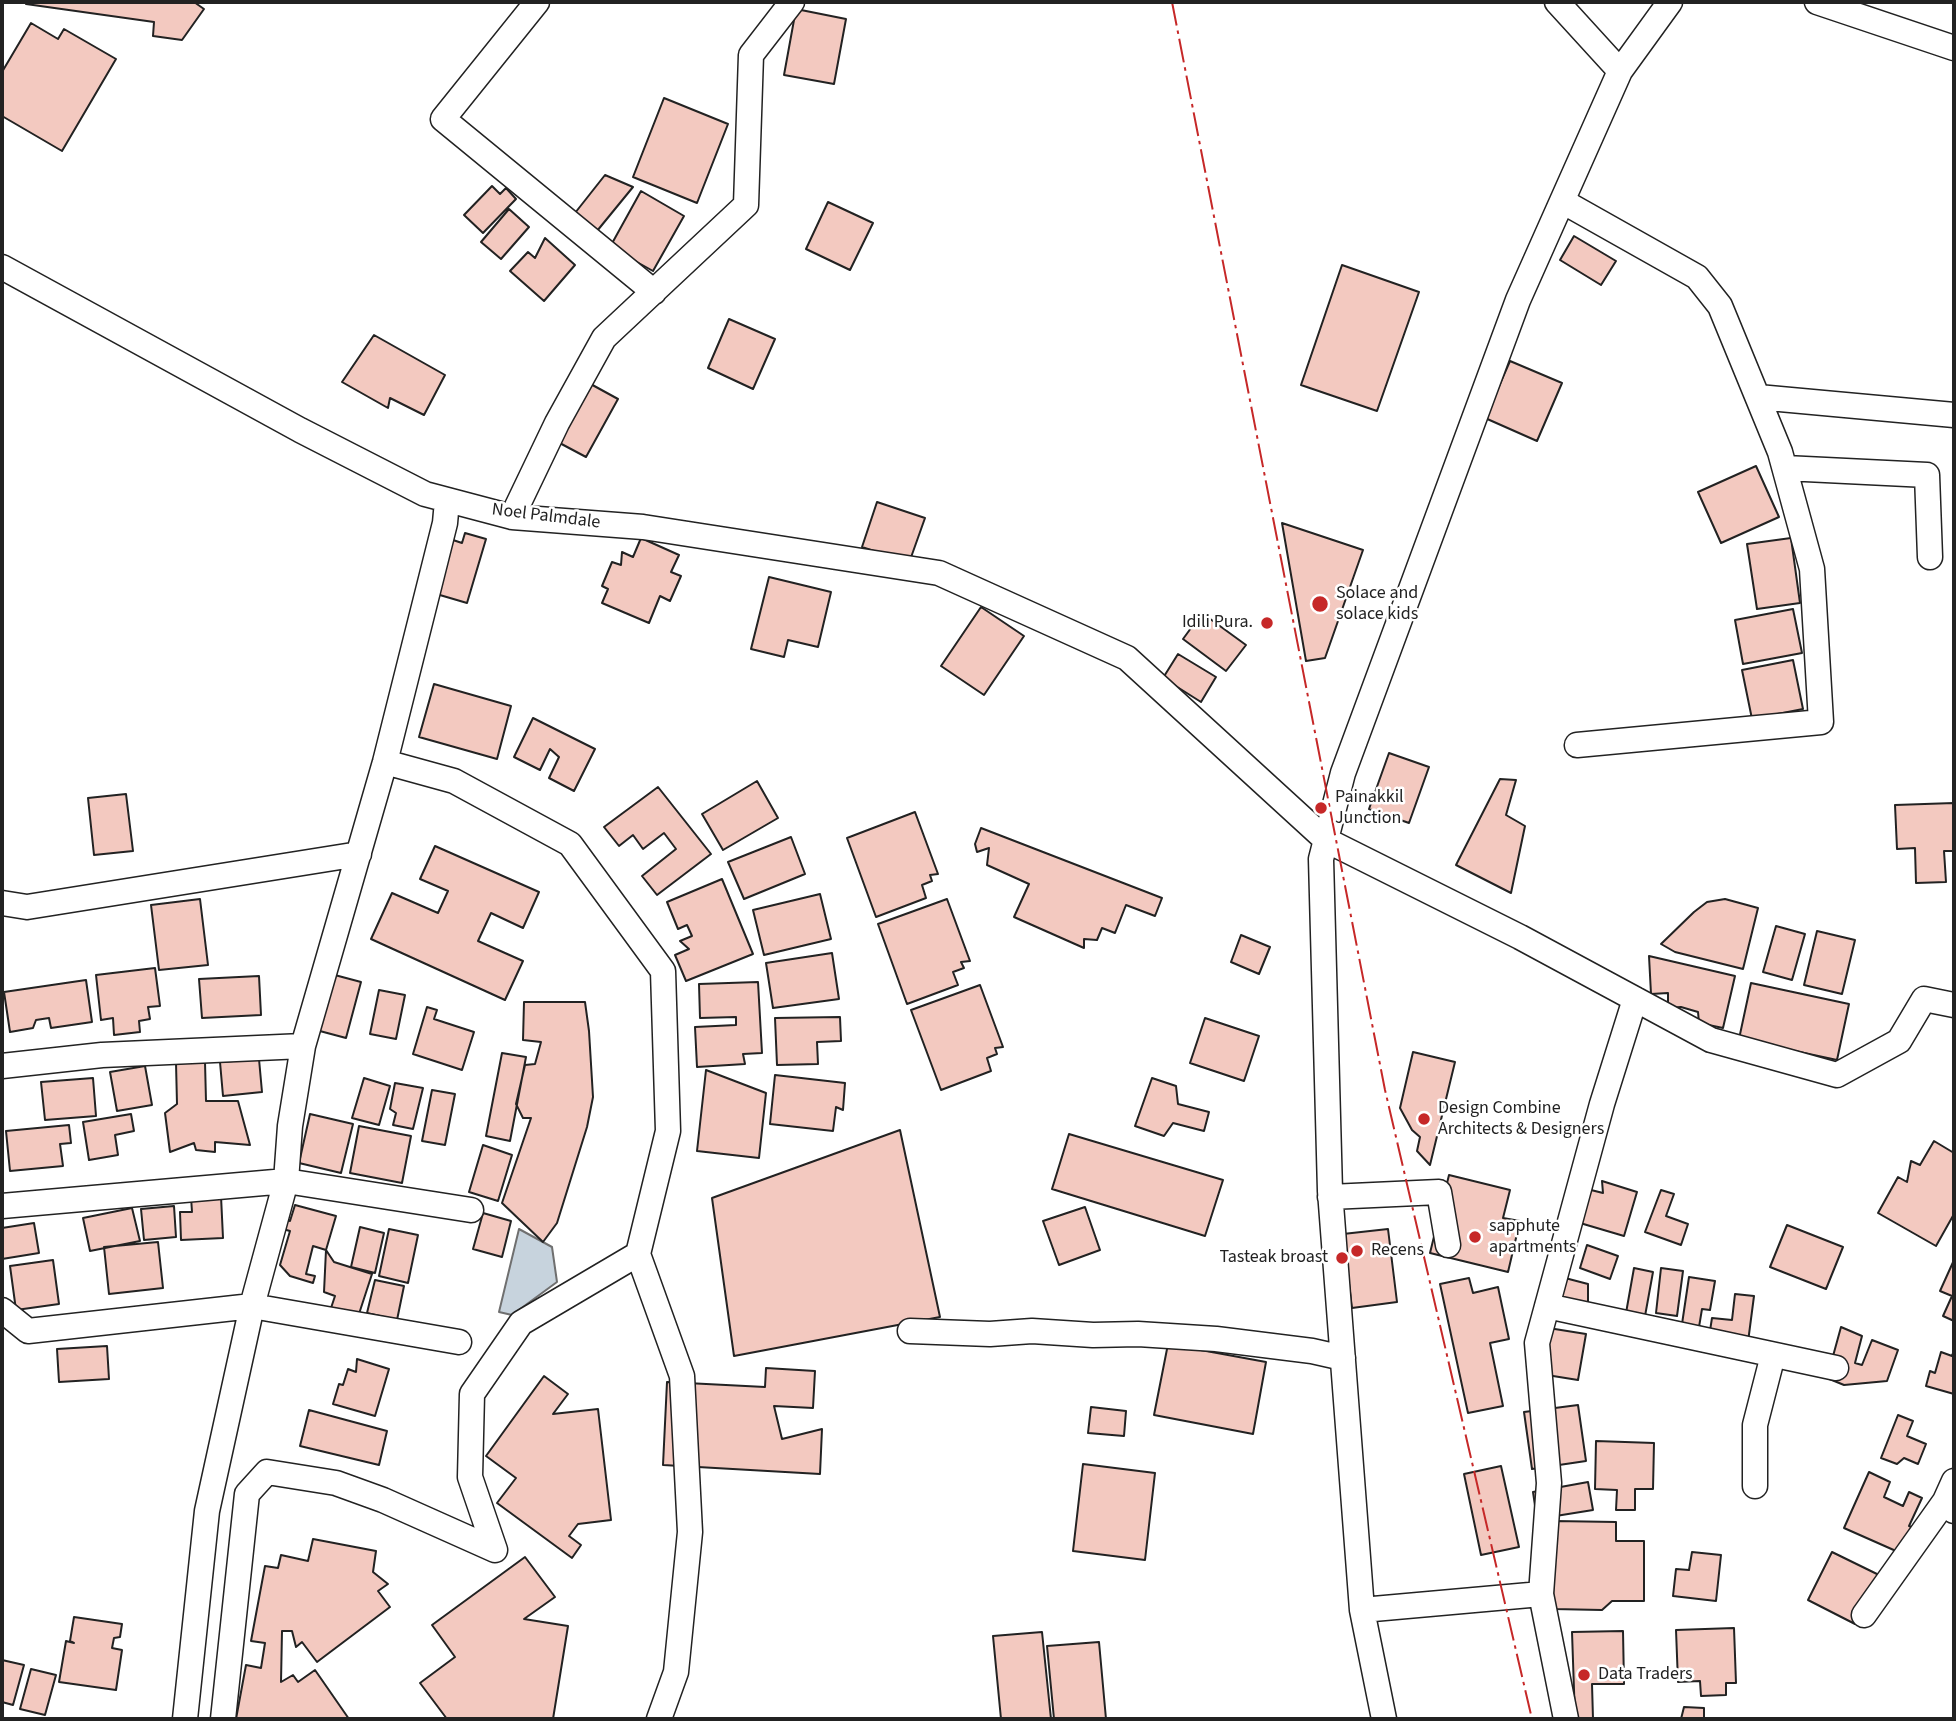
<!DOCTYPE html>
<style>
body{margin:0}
#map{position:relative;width:1956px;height:1721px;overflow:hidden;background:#fff;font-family:"Source Sans 3",sans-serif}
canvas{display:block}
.frame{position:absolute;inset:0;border:4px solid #222;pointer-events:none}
</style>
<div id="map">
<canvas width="1956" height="1721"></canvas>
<div class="frame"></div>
</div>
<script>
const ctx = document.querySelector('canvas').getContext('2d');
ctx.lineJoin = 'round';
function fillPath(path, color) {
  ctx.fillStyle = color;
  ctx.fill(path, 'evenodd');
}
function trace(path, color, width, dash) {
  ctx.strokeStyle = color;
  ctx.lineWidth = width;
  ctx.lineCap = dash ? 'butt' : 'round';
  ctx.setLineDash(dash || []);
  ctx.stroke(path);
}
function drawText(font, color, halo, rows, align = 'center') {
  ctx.font = font + ' "Source Sans 3",sans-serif';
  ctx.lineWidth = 5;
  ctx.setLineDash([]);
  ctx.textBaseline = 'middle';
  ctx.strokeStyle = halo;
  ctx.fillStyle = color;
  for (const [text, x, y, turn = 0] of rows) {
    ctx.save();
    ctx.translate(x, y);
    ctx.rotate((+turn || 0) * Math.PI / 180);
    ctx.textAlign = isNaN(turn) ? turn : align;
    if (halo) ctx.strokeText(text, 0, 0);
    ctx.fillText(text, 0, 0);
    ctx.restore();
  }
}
const water = new Path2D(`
 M519,1229L552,1247L557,1282L512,1315L499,1312Z`);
const building = new Path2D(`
 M26,2H194L204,9L182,40L153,36L154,22L26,4Z
 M796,9L846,19L834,84L784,75Z
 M31,23L58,39L64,29L116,59L62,151L2,116V72Z
 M664,98L728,124L697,203L633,177Z
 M605,175L633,187L597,231L575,213Z
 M492,186L500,194L506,188L516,199L483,233L464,215Z
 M641,191L684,216L653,271L610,247Z
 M828,202L873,223L850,270L806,249Z
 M509,209L529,227L501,259L481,242Z
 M1574,236L1616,261L1601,285L1560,260Z
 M545,238L575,265L544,301L510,271L528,252L535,258Z
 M1342,265L1419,292L1377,411L1301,385Z
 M729,319L775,339L753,389L708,368Z
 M374,335L445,375L424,415L390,398L388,408L342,382Z
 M1510,361L1562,383L1537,441L1485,418Z
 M587,382L618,399L586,457L554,440Z
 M1756,466L1779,517L1721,543L1698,492Z
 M877,502L925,518L909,563L862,547Z
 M1282,523L1363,550L1325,658L1306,661Z
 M465,533L486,539L467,603L433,593L450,539L462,543Z
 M641,538L679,555L671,572L681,576L670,601L660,596L649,623L602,603L608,589L602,586L612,562L621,565L622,552L633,557Z
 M1791,538L1800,603L1757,609L1747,544Z
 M769,577L831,592L818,647L788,640L784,657L751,649Z
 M981,607L1024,636L984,695L941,666Z
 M1793,609L1802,653L1743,664L1735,620Z
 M1202,613L1246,645L1226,671L1183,639Z
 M1178,654L1216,677L1201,702L1163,678Z
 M1793,660L1803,709L1752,719L1742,670Z
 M434,684L511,706L497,759L419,737Z
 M533,718L595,749L574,791L549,778L559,757L550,749L540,770L514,757Z
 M1389,753L1429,767L1409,823L1369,809Z
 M1500,779L1516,780L1506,815L1525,826L1511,893L1456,865Z
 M757,781L778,818L723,850L702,814Z
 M658,787L711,854L657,895L642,876L676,849L664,833L643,849L633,835L619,846L604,827Z
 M126,794L133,851L94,855L88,798Z
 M1954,803V851H1944L1946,882L1916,883L1915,848L1897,849L1895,805Z
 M915,812L938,874L930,875L932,881L922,885L926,898L876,917L847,838Z
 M981,828L1162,898L1155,916L1126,905L1115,933L1102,928L1097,940L1084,939V948L1014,917L1029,884L987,865L989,848L977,852L975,844Z
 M791,837L805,874L744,899L728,862Z
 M435,846L539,892L523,928L491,913L478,941L523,961L505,1000L371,939L392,893L438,913L448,891L420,879Z
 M722,879L753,954L686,981L675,955L689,949L680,941L692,936L687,925L678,929L667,902Z
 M820,894L831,939L764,955L753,910Z
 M200,899L208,965L159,970L151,905Z
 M947,899L970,961L961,962L964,968L953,972L958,985L907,1004L878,924Z
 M1725,899L1758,908L1743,969L1675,952L1661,944L1694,912L1707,902Z
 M1776,926L1805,934L1792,980L1763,972Z
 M1817,931L1855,940L1842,994L1804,985Z
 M1241,935L1270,947L1259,974L1231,962Z
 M832,953L839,999L773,1008L766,963Z
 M1649,956L1735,976L1723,1028L1699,1023L1698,1012L1681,1007L1668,1008V993L1651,994Z
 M155,968L160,1006L148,1007L150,1019L139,1021L140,1032L114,1035L113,1018L101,1020L96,975Z
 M331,974L361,982L346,1038L316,1030Z
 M259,976L261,1015L202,1018L199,979Z
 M86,980L92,1022L51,1028L49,1018L36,1020L33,1028L10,1032L4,992Z
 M758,982L762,1053L743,1054L745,1064L697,1067L695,1027L736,1025V1017L700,1018L699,984Z
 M1751,983L1849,1004L1837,1060L1739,1039Z
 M980,985L1003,1047L995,1048L997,1054L987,1058L991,1071L941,1090L911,1010Z
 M379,990L405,995L396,1039L370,1034Z
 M524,1002H585L589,1031L593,1097L587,1127L557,1223L543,1242L502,1203L531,1118H523L516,1104L525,1065L535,1064L541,1042L523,1040Z
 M427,1007L437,1010L434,1019L474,1032L462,1070L413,1054Z
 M840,1017L841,1041L817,1042L818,1064L777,1065L775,1018Z
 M1205,1018L1259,1036L1244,1081L1190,1063Z
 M1413,1052L1455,1062L1430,1165L1417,1151L1420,1137L1412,1130L1400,1108Z
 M502,1053L526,1057L510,1141L486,1136Z
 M259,1059L262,1092L223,1096L220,1062Z
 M205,1062L206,1101H238L250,1145L215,1142V1152L196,1150L194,1143L170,1152L165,1113L177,1104L176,1063Z
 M145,1066L152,1105L117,1111L110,1072Z
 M706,1070L766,1093L759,1158L697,1151Z
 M775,1075L845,1083L843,1110L836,1107L833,1131L770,1124Z
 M93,1078L96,1116L45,1120L41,1082Z
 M364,1078L390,1086L379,1125L352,1118Z
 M1152,1078L1176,1086L1178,1104L1209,1112L1204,1131L1173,1123L1164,1136L1135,1126Z
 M395,1083L423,1088L413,1129L393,1125L396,1113L390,1109Z
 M432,1090L455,1094L445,1145L422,1141Z
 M131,1114L134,1131L115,1135L118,1155L89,1160L83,1122Z
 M310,1114L353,1124L341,1173L299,1163Z
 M69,1125L71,1143L60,1144L63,1166L10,1171L6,1131Z
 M359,1126L411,1136L402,1183L350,1173Z
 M900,1130L940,1317L734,1356L712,1198Z
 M1069,1134L1223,1180L1205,1236L1052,1189Z
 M1934,1141L1954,1153V1214L1936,1246L1878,1213L1898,1177L1907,1182L1911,1161L1920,1165Z
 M483,1145L512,1155L498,1201L469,1192Z
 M1449,1175L1510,1190L1503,1218L1520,1221L1508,1272L1430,1253Z
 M1602,1181L1637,1192L1624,1236L1580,1223L1591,1190L1603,1193Z
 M1661,1190L1674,1194L1666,1216L1688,1224L1681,1245L1645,1232Z
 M221,1196L223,1238L181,1240L180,1212H192L191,1197Z
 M295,1205L336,1216L326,1250L313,1246L306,1274L315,1276L313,1283L290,1276L280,1265L290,1231L279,1228L282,1218L290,1221Z
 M174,1206L176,1237L144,1240L141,1209Z
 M1085,1207L1100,1250L1059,1265L1043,1221Z
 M132,1208L140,1241L90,1251L83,1218Z
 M483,1213L511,1221L502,1257L473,1249Z
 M34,1223L39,1253L2,1259V1228Z
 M1787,1225L1843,1247L1826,1289L1770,1267Z
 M360,1227L384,1233L375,1273L351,1267Z
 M389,1229L418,1235L408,1283L379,1276Z
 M1388,1229L1397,1302L1352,1308L1343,1234Z
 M158,1242L163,1288L109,1294L104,1247Z
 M1587,1245L1618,1256L1610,1279L1580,1268Z
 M326,1250L334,1262L372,1274L357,1320L330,1311L335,1296L324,1292Z
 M53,1260L59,1304L16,1310L10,1266Z
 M1954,1260V1321L1943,1316L1952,1296L1940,1291Z
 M1634,1268L1653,1272L1645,1316L1626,1313Z
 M1661,1268L1683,1271L1677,1316L1656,1313Z
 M1689,1277L1715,1281L1710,1310L1702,1309L1699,1327L1682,1324Z
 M1469,1278L1473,1293L1498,1287L1509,1339L1490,1343L1503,1406L1468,1413L1440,1284Z
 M1565,1278L1588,1284V1306L1560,1299Z
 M375,1280L404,1286L397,1320L367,1313Z
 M1735,1294L1754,1296L1748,1342L1709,1337L1712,1318L1732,1320Z
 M1536,1326L1586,1334L1578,1380L1528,1372Z
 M1841,1327L1862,1336L1855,1363L1862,1365L1872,1340L1898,1350L1887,1381L1844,1385L1827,1378Z
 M1168,1344L1266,1362L1253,1434L1154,1415Z
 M107,1346L109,1379L59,1382L57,1349Z
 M1954,1350V1394L1926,1386L1930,1371L1935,1373L1941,1352L1952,1356Z
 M357,1359L389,1369L375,1416L333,1404L339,1384L343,1385L348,1369L356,1372Z
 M766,1368L815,1371L813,1408L774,1406L782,1439L822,1429L820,1474L663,1465L667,1382L765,1387Z
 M544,1376L568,1394L553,1414L598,1409L611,1520L578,1524L569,1536L581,1545L572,1558L497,1503L516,1478L486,1456Z
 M1578,1405L1586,1461L1532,1469L1524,1412Z
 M1091,1407L1126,1411L1124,1436L1088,1433Z
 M309,1410L387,1431L379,1465L300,1446Z
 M1898,1415L1913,1421L1907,1436L1926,1444L1918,1464L1904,1458L1897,1464L1881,1458Z
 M1596,1441L1654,1443L1653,1489H1635V1510H1616L1617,1490L1595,1489Z
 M1083,1464L1155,1473L1145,1560L1073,1551Z
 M1501,1466L1519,1547L1481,1555L1464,1474Z
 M1869,1472L1890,1482L1884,1497L1903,1506L1909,1492L1922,1498L1909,1526L1916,1529L1905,1555L1844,1528Z
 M1588,1482L1593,1510L1537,1519L1533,1492Z
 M1554,1521L1616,1522V1541H1644V1601H1612L1602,1610L1553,1609Z
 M313,1539L376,1551L373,1572L388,1584L378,1591L390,1607L317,1662L302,1642L296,1647L292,1631H282L281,1682L293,1675L298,1682L315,1670L349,1719H236L246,1665L261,1668L265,1643L251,1641L265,1566L278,1568L281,1555L308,1561Z
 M1692,1552L1721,1555L1716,1601L1673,1596L1676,1569L1689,1570Z
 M1832,1552L1879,1575L1855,1624L1808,1600Z
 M525,1557L555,1597L524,1619L568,1626L553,1719H447L420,1683L455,1657L432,1625Z
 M74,1617L122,1624L120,1637L114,1638L112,1648L122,1650L116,1690L59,1682L66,1641L74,1643L70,1641Z
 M1734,1628L1736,1683H1726V1695L1701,1696L1700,1681L1678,1682L1676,1630Z
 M1623,1631L1624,1684H1592L1593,1719H1575L1572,1632Z
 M1042,1632L1051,1719H1001L993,1636Z
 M1099,1642L1106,1719H1054L1047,1646Z
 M2,1660L24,1665L13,1705L2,1702Z
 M31,1669L56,1675L45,1715L20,1709Z
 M1684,1707L1704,1708V1719H1681Z`);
const minor = new Path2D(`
 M537,2L443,119L654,292
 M1557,2L1620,71
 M1817,2L1954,48
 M1562,201L1697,277L1720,306L1780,452L1812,569L1821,722L1577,745
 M2,267L300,430L425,494L512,517L643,527L939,573L1127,658L1326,840L1520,937L1711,1040L1837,1075L1899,1041L1924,999L1954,1005
 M1758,397L1954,415
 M1785,468L1927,475L1930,557
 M512,517L557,423L604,338L746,205L751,55L792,2
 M385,762L454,781L570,844L663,971L668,1131L638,1254L682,1376L690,1532L676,1672L659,1719
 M2,903L27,907L359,854
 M2,1066L102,1055L303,1046
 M1330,1197L1439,1192L1448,1245
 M2,1206L286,1181L471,1210
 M1547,1306L1836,1368
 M2,1310L28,1331L252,1306L459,1342
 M910,1331L990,1334L1032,1331L1093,1335L1138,1334L1216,1339L1312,1351L1343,1358
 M1954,1481L1945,1501L1954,1511
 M1755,1486V1425L1773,1355
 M1362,1610L1541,1594
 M1864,1615L1945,1501
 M185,1719L207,1511L252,1306L286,1181L290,1126L303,1046L385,762L445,523L447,501
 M223,1719L247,1494L267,1472L336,1483L383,1500L495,1550L470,1477L472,1394L521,1323L638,1254
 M1384,1719L1362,1610L1330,1191L1321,859L1343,773L1518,300L1620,71L1670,2
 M1566,1719L1541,1594L1549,1483L1537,1343L1602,1104L1635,999`);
const power = new Path2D(`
 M1172,2L1385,1090L1532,1719`);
const markers = [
 [1320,604,9,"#c62828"],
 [1267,623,7,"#c62828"],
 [1321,808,7,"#c62828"],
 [1424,1119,7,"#c62828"],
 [1475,1237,7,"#c62828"],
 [1357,1251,7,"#c62828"],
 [1342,1258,7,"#c62828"],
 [1584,1675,7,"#c62828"]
];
const streetNames = [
 ["Noel Palmdale",546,517,7]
];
const poiNames = [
 ["Solace and",1336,594],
 ["solace kids",1336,615],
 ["Idili Pura.",1253,623,"right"],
 ["Painakkil",1335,798],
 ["Junction",1335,819],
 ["Design Combine",1438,1109],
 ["Architects & Designers",1438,1130],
 ["sapphute",1489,1227],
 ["apartments",1489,1248],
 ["Recens",1371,1251],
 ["Tasteak broast",1328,1258,"right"],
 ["Data Traders",1598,1675]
];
fillPath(water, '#c7d3dd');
trace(water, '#6f6f6f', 2);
fillPath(building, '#f3c9c0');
trace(building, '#222', 2);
trace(minor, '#222', 27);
trace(minor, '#fff', 24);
trace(power, '#c62828', 2, [24, 5, 3.5, 5]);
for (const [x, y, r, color] of markers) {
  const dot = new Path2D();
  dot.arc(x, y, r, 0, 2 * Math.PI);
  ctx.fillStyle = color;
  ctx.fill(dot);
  trace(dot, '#fff', 2.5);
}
drawText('18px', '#222', '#fff', streetNames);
drawText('18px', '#222', '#fff', poiNames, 'left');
</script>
